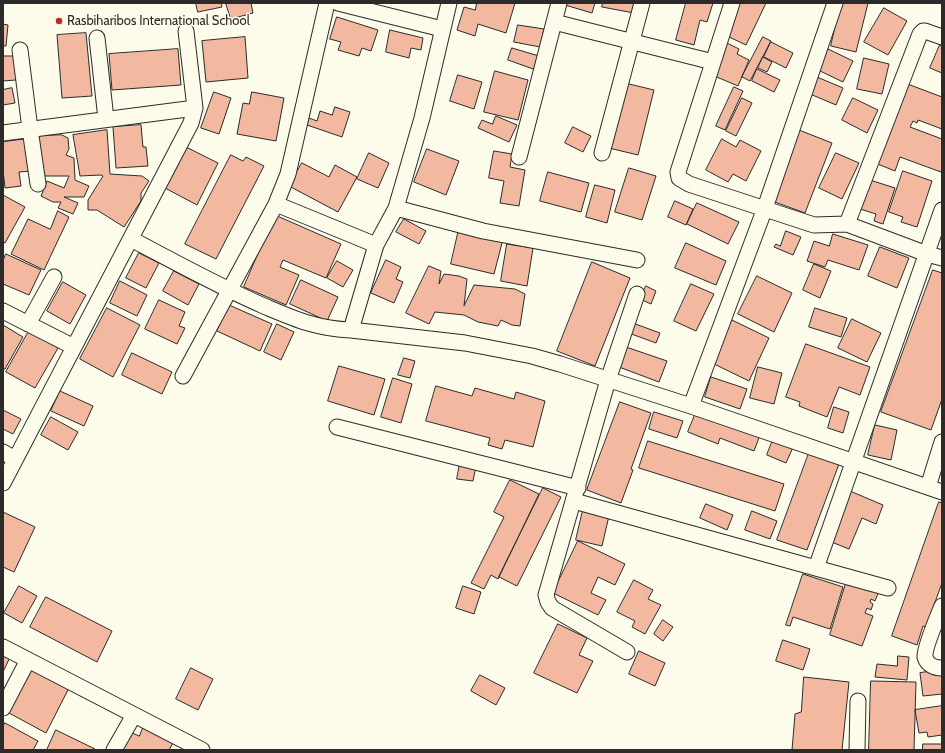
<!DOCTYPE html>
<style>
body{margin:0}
#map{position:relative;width:945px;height:753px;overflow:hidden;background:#fdfbea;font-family:Cabin,sans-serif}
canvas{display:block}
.frame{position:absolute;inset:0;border:4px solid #2b2b2b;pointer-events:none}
</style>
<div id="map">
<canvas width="945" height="753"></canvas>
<div class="frame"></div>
</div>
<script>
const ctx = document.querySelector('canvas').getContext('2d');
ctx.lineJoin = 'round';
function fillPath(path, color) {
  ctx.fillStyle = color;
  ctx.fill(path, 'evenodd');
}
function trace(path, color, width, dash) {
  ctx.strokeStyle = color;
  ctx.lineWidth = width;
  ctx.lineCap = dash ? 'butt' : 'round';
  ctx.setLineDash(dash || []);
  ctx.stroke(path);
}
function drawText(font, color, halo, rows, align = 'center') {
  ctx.font = font + ' Cabin,sans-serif';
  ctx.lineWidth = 3;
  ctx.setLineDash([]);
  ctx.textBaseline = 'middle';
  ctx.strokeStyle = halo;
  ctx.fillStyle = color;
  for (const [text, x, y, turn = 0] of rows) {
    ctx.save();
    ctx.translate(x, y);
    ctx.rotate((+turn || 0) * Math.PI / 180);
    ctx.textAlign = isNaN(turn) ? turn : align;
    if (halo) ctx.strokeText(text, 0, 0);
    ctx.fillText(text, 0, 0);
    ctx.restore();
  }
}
const building = new Path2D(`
 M196,3H221L222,7L198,12Z
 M226,3H251L253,13L231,19Z
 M477,3H515L506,33L478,24L475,36L457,30L464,7L475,10Z
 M565,3H595L592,13L565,5Z
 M603,3H636L634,13L602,7Z
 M686,3H713L707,22L700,20L694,45L676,40Z
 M740,3H766L746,45L725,35Z
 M841,3H868L856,52L831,46Z
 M884,8L907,21L888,55L864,42Z
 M337,17L378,30L371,51L362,48L359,56L338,50L341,42L330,39Z
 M3,24L8,25L6,46H3Z
 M518,25L544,29L540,47L514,42Z
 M390,30L423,38L421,50L411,48L409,58L386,52Z
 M86,33L92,96L62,98L57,35Z
 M245,37L248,78L206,82L202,41Z
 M763,37L771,41L750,81L742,77Z
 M771,42L793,53L786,68L764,57Z
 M727,43L739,49L737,54L749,60L738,86L712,75Z
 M940,45L942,46V73L930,68Z
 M512,48L539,56L536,70L508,60Z
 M178,49L181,85L112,90L109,54Z
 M828,49L853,61L843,82L818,70Z
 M3,56H14L16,80L3,81Z
 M763,57L772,62L767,72L758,68Z
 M864,58L889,64L882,94L857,89Z
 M757,69L780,80L774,92L752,81Z
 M495,71L528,80L518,120L484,112Z
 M458,75L482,82L474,109L450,101Z
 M817,77L843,88L836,105L810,94Z
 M625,83L654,90L638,155L609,148Z
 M905,83L942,97V129L918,120L917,123L913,121L910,127L942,139V168L941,172L900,157L895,171L875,163Z
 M734,87L743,91L725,130L716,126Z
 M12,88L15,103L3,105V90Z
 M214,92L231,98L219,134L201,128Z
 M252,92L284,98L276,141L237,134L243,103L249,104Z
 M742,98L752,103L736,136L726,131Z
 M853,98L878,110L867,133L842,120Z
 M335,107L350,112L342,137L307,125L309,118L317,121L320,111L332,115Z
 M496,116L517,125L509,142L478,128L482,120L492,124Z
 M141,125L143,147H146L148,166L116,168L113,127Z
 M573,127L591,136L583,152L565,143Z
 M107,130L110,174L142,176L149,181L141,193V201L124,227L97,210H88V200L103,176L101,175L80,176L73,135Z
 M799,130L832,143L805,213L772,201Z
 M62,135L68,138L69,149L66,155L74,158L75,180L89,186L84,197H64L78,203L73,214L58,208L61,202H53L41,196L47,181L64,188L69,176H41L39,136Z
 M28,139L32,171L19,172L21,186L5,188L3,170V142Z
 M722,139L736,147L740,140L761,151L746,181L733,174L728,182L706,170Z
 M186,147L218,163L197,205L165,188Z
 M427,149L459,161L446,195L414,182Z
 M494,151L512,154L510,167L525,170L519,206L500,203L504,181L489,178Z
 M369,153L389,163L378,188L357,179Z
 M836,153L859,163L842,199L819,188Z
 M231,155L243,161L246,157L264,166L216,259L185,244Z
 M302,163L329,177L335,165L357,177L338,212L289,186Z
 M629,168L656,176L642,220L615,212Z
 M903,171L932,181L917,227L901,222L903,217L889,212Z
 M548,172L589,183L581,212L540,201Z
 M870,180L895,188L883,224L874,221L876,214L860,209Z
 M595,185L615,190L607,223L586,217Z
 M3,195L25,207L5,243L3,242Z
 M675,201L693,209L686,225L668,217Z
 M697,203L739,222L728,244L687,224Z
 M58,211L69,217L44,270L11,254L28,219L50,229Z
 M275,215L341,244L326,278L283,260L280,267L299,275L286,305L244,287Z
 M404,219L426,231L419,244L396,232Z
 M459,229L503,239L494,274L451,264Z
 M786,231L801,237L793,255L774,247L776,244L780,246Z
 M833,234L868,245L859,270L828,260L825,267L807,261L814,241L829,246Z
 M686,243L726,261L716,285L675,268Z
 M507,244L533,248L527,286L501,281Z
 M880,247L909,258L897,288L868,276Z
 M139,253L159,263L146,288L126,278Z
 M6,254L41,270L29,295L3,284V261Z
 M386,260L401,267L396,279L403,282L394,303L371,293Z
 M337,261L353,270L343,287L327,278Z
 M592,262L630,278L595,366L557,351Z
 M814,264L831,271L820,298L803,290Z
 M429,266L441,271L439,284L444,274L459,276L467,279L464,306L474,285L515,289L525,294L520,326L512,325L501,320L498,326L478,322L464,315L435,312L429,324L406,313Z
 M933,270L942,273V399L931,430L881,412Z
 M174,271L199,284L188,305L163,291Z
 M757,276L792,293L774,332L738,314Z
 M301,280L338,297L327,321L290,304Z
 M120,281L147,295L137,316L110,303Z
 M63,282L86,295L70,324L47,311Z
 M691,284L714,294L696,331L674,321Z
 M646,286L656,291L651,304L640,299Z
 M159,300L185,312L179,326L185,328L177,344L145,329Z
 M229,305L272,324L260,351L217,331Z
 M107,308L140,325L113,377L80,359Z
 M815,308L847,318L841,337L809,327Z
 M852,319L881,333L867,362L838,348Z
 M732,320L769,338L749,381L712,363Z
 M630,322L660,333L656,343L626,332Z
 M277,324L294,332L281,360L264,352Z
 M3,325L23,337L5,369H3Z
 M29,331L58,348L35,388L6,372Z
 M806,344L870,367L860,395L839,387L827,417L799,406L800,402L786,397Z
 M626,347L667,361L659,382L619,367Z
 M132,353L172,372L162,394L122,375Z
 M404,358L415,361L410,378L398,375Z
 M339,366L385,379L374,415L328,401Z
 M758,367L782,373L774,404L750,398Z
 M711,377L747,389L740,409L705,397Z
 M393,378L412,384L401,423L381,417Z
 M436,386L472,396L475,388L514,399L516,392L545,401L533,447L505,440L502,449L488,445L490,438L426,421Z
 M60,391L93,406L84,426L51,411Z
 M620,402L651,413L631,469L633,470L621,503L587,490Z
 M834,407L849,412L843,433L828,428Z
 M3,410L21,419L13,434L3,429Z
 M697,410L760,435L754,451L720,438L718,444L688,432Z
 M654,412L683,421L677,438L649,429Z
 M51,417L78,432L68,450L41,435Z
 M875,425L897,430L891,460L868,455Z
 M774,437L794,445L786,463L767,455Z
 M648,441L784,484L775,511L639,468Z
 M809,453L839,464L807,550L777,540Z
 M460,463L476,466L473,481L457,479Z
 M510,480L539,494L498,579L491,575L484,589L471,583L504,517L494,512Z
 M543,488L561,497L517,586L499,577Z
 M850,491L883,505L876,524L862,518L849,549L829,541Z
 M939,502L942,503V583L926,627L923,626L917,645L892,636Z
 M706,504L733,515L727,530L700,518Z
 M583,510L609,516L602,546L576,540Z
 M752,511L777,521L770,539L745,530Z
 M3,512L35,527L14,572L3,567Z
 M578,541L625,564L615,585L598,577L591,593L606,600L598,615L553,593Z
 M803,574L843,587L830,629L793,617L790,626L786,625Z
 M634,580L653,590L648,599L661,605L645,634L632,627L635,621L617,612Z
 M847,580L879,591L875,601L871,599L870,602L873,604L871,610L867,608L865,613L873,616L862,646L830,635Z
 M19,586L37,596L22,623L4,613Z
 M463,586L481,592L474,614L456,608Z
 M46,597L112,631L97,662L30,627Z
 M663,620L673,627L663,641L654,634Z
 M558,624L587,638L579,655L593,661L577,693L534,673Z
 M783,640L810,649L803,670L776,661Z
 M3,649L12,653L3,672Z
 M639,651L665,663L655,686L629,674Z
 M898,656L909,657L907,680L875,677L877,664L897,666Z
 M33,664L71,684L46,733L9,713Z
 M191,668L213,679L198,710L176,699Z
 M942,670V694L923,696L920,673Z
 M480,675L505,688L496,705L471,691Z
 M804,677L849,682L842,750H792L795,714L801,712Z
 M871,681L916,682L914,750H869Z
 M942,706V735L928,737L927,732L919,733L915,710Z
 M5,723L38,741L33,750H3V727Z
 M143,728L173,743L169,750H118L128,731L139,736Z
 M56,730L95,749L94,750H47Z
 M923,744H942V750H923Z`);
const minor = new Path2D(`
 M338,3L442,29
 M732,3L678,172L679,178L689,184L814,225L847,224L927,254L942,258
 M554,22L713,62
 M97,38L106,119
 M20,50L30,129L38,184
 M3,133L195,108
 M602,153L642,3
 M519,157L559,3
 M276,204L376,245L396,208L483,231L637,260
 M396,208L422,118L449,3
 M847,224L920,34L923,31H925L942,37
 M131,239C175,262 218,286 264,306C295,319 317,329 351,330L465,343L532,356L560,364L691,406L942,492
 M3,311L74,347
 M28,324L54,277
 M351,330L376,245
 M183,376L276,204L288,174L327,3
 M691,406L765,208L835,3
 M337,427L578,488
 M3,452L15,459
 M3,483L191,123L195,108L186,31
 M928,487L942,442
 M574,501L888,588
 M816,568L942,210
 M942,606C938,616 924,648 925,657C927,665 935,668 942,668
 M3,647L202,750
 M627,652L552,608L548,602L546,595L608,380L637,294
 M3,708L28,660
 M114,750L134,715
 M857,750L858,701`);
const markers = [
 [59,21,4,"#c62828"]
];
const poiNames = [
 ["Rasbiharibos International School",67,21]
];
fillPath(building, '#f2b8a0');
trace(building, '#2b2b2b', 1);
trace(minor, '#2b2b2b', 17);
trace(minor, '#fdfbea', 15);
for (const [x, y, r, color] of markers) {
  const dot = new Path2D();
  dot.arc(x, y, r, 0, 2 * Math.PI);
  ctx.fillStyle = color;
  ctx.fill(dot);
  trace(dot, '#fdfbea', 1.5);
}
drawText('13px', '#2b2b2b', '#fdfbea', poiNames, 'left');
</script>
